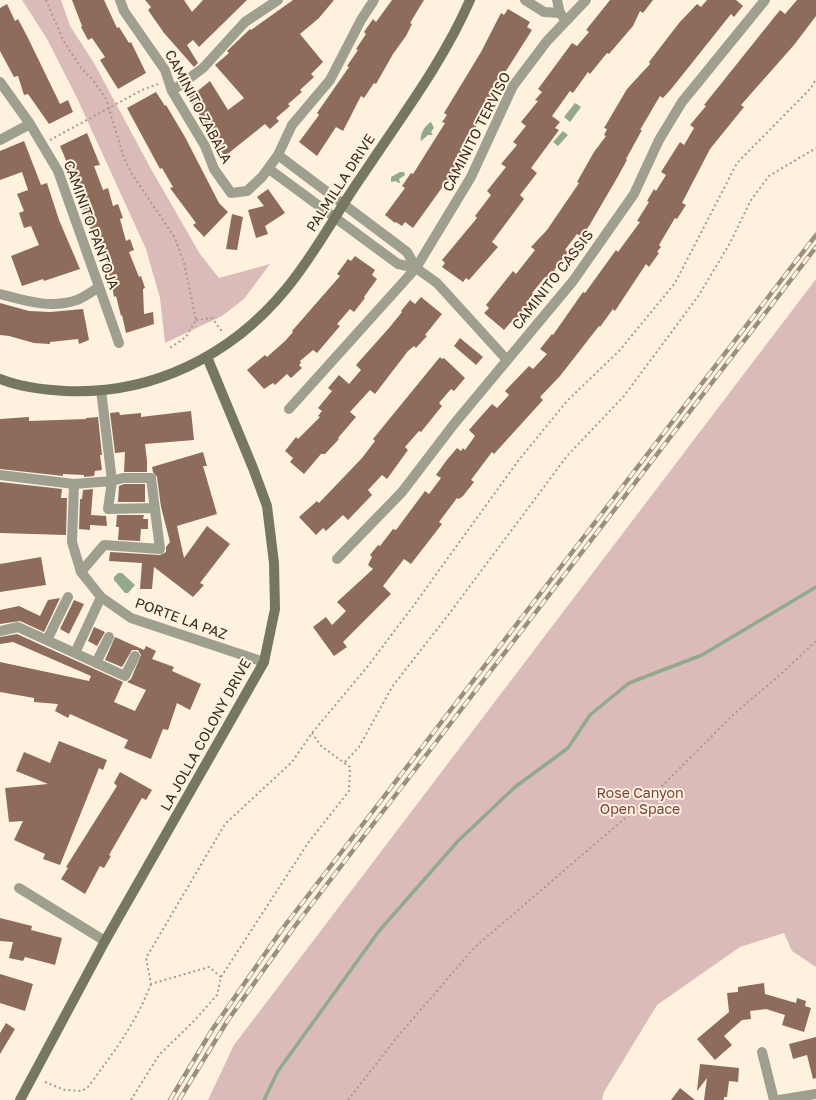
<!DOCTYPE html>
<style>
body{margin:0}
canvas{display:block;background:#fef1dd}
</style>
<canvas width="816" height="1100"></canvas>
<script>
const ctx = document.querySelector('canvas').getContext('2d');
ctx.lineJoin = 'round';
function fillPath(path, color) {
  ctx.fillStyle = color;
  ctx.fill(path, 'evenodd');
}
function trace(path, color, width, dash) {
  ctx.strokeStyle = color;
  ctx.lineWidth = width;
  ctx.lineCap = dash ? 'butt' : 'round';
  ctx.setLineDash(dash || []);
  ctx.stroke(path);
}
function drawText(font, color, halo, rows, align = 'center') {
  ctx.font = font + ' "Golos Text",sans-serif';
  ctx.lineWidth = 4;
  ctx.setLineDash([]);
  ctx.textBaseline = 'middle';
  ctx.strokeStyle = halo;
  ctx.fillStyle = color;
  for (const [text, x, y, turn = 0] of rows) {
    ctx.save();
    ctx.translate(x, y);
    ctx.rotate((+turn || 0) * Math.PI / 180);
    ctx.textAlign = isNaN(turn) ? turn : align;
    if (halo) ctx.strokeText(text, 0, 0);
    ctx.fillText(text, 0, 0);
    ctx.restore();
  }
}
const green = new Path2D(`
 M22,0H61L70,26L94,63L151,169L200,254L219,278L270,264L244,299L222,316L165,343L160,298L146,249L77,98L47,39Z
 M816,279V967L792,951L784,933L740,947L657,1005L604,1092L602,1100H208L234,1045Z`);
const water = new Path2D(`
 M575,103L581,107L570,122L564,117Z
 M431,122L434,128L431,132L433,135H428L421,141C419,135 425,125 431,122Z
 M563,131L568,135L558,146L553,142Z
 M400,172H404L405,175L399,179L400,183H398L396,181L391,182V177Z
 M118,573H122L135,585L128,593H125L114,580V577Z`);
const stream = new Path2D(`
 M264,1100L278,1071L379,931L458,841L515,787L568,748L590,715L629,683L702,655L816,587`);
const building = new Path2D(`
 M72,0H104L117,28L119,27L129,43L131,42L146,73L118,89L100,60L105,57L92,38L88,40L81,27L82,26Z
 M145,0H184L192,12L203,0H247L199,47L193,40L187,45L198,63L194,67L164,33L148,10L151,7Z
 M293,0H334L319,18L300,34L323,62L311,74L314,77L300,90L302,92L288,104L290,106L276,118L279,121L270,129L265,124L225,156L215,144L219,141L209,131L189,98L210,81L228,110L244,98L215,65L229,53L227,51L250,29L251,30Z
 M392,0H424L410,23L412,24L406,36L393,54L376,84L374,83L364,98L361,96L343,131L336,127L317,156L299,142L319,115L317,113L349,67L347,66L358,50L356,49L366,34L364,32L373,19L376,22Z
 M610,0H653L643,13L640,11L633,26L609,54L607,53L590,74L588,72L573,93L570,91L552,116L560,122L555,128L559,130L531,168L537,173L520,195L524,199L492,242L498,247L469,280L466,278L463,282L442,267L445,263L442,260L477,218L475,216L491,195L487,191L506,167L501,164L517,145L513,142L526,126L521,122L538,101L535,100L542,92L538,89L572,43L577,46L589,32L586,30Z
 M707,0H736L743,6L734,17L731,14L672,88L663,98L660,96L640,130H642L626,159L627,160L617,178L589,226L581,237L577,234L565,250L568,252L554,270L556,271L549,280L545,277L532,293L535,295L521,313L523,314L514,324L511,322L504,330L484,313L489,308L486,305L513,271L516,274L535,250L531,247L547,230L579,183L577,182L594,152L606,136L604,135L607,129L604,128L627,89L650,64L649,62L679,23L697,4L701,7Z
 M797,0H816V16L794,45L741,105L744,107L710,149L682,203L686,205L677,219L675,218L659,245L661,247L657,252L659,253L649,267L646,264L615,311L613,309L600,327L599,326L560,376L540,397L543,400L494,454L492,452L471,480L474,482L463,496L459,499L457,498L439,522L442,524L411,564L404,559L383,586L391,594L343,642L347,647L334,656L313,627L326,617L332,625L346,611L337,602L373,569L368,565L372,557L370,555L378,545L380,546L393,529L396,530L425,491L429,494L441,478L436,475L446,461L457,448L461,451L463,448L465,450L475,436L469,430L483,414L492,404L497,408L509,395L505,391L529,366L533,369L547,354L540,349L552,334L553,335L583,292L585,293L616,250L618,252L640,222L637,221L649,202L647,201L654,189L656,191L666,175L661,172L680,142L684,145L694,128L690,125L706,106L704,105L780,10L785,14Z
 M7,4L15,21L18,19L28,38L60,104L68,100L73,112L49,124L28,94L24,95L18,76L14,77L0,51V8Z
 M508,9L530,22L527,27L532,30L492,93H493L480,116L481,117L468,142L454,166L456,167L447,183L446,182L413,228L405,222L402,226L396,222L395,223L385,215L405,188L402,186L411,173L413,174L445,123L442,122L447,115L444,113L481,52L501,13L504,15Z
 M156,92L165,106L166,105L185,137L219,203L228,212L204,237L193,225L196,223L170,188L173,187L162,168L160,169L127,108Z
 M87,133L100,165L94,166L103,190L108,188L113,206L118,204L123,218L120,219L126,241L130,239L134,250L129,252L139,277L141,276L145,288L143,289L144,314L153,312L154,324L126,333L122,315L121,316L116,296L114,297L111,279L105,268L109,267L99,248L90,228L86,209L83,210L73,177L60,146Z
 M24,141L41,185L47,183L59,220L80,269L44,281L43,279L22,286L11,256L39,245L31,226L24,228L19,213L24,211L17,194L28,190L22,172L0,180V151Z
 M268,189L285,213L265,226L268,234L256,238L248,210L264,206L257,197Z
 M232,214L243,217L237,250L226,249Z
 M355,256L375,270L372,275L377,279L364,297L365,298L354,312L350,309L337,324L340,326L317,353L313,350L300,361L301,363L299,365L302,368L291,378L287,374L275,385L273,383L264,389L247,370L265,355L267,357L285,341L293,332L292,331L340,276L337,274L348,259L351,261Z
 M421,297L442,314L425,335L427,336L416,348L414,346L408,351L375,394L370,390L350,412L356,417L338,438L339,439L325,454H321L304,474L290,462L293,458L285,451L296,437L298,439L320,417L318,416L322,411L318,408L332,391L328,388L339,375L349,384L361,370L356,365L389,328L402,312L401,311L410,300L415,304Z
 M0,303L29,311L50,312L83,309L89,340L79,344L78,339L50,342V344L34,343L9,336L0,335Z
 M460,338L483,357L476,365L454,346Z
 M440,357L442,359L444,358L465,378L454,391L451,389L439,403L442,406L421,432L419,431L405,447L408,450L387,479L382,475L368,490L372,495L348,520L343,515L326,531L323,528L316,535L299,517L317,501L319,503L362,458L375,441L373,439Z
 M191,411L194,440L145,444L147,461V472H124L125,452L115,453L110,413L119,412L120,415L141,413V417Z
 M29,417V421L86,419V418L98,417L102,455H100L102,470L95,471L94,476L84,477V475L63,474V476L0,469V419Z
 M203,452L207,466H203L217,514L177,526L184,558L207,526L230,544L200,583L204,585L193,597L154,567L152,589H140L142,563L109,561L110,552L160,555L166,552V547L170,542L161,507L157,477L153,472L152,467Z
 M0,482L62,489L61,498H67L66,535L0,533Z
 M124,484H145V502H118L119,486Z
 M93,489L91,515L106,516L107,526L90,525V530L79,529L80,499H82L83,490Z
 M117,515H144L143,519H148V529H141L140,541L118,540L119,527H116Z
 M41,557L46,585L0,592V564Z
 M60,598L44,632L20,621L0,624V610L19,606L40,616L48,600Z
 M74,600L84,604L69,634L60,629Z
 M94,627L105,632L97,646L88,641Z
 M17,634L123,682L114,702L135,711L146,690L127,682L131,679L141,655L138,650H132L122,667L105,660L115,637L144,650L146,646L156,651L152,659L174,667L172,671L201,684L190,710L177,703L168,730L163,729L151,759L124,748L128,740L70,714L68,718L55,711L58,704L34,702V698L0,692V662L89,681L91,676L13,642L0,644V637Z
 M59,741L107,760L103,770L99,768L60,865L43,859L45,854L14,840L23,821L9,822L5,788L48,784L16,771L24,752L50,763Z
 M120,772L152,790L146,800L142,798L109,855L111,856L104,868L100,866L85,894L61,879L68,868L66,867L117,786L114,783Z
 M0,918L32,926L31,930L62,938L55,965L25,957L23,961L9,958L13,942L0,941Z
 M0,974L33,984L25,1011L0,1003Z
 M764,983L765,994L796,1003L797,998L806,1001L805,1006L811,1008L804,1032L782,1025L785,1015L766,1009L750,1011L751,1019L742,1020L724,1036L732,1045L715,1060L697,1039L729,1012L727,993L738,992V987Z
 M6,1023L15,1029L0,1054V1033Z
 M816,1037V1078L813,1079L807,1055L793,1059L789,1044Z
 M700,1064L739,1068L738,1082L729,1081L727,1097H724V1100H704L707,1078L697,1091Z
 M680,1088L695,1100H671Z`);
const path = new Path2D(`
 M46,0L63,40L81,68L93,80L106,99L124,158L132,174L175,238L184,263L196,320L186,337L170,348
 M50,140L142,90L158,84
 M196,320L212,318L223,333
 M345,762L359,747L392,687L449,614L567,456L624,396L699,295L730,243L751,200L769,176L816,148
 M221,977L308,843L349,791L350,767L321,746L312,733
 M45,1082L65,1090L82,1091L88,1087C113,1053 135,1025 151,984
 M131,1100L159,1055L195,1020L217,995L221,977L209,967L151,984L146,958L225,824L292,762L312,733L368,666L414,605L518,461L567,401L620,350L675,283L737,163L811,88L816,79
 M348,1100L398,1036L474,948L660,788L735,713L780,675L816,641`);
const street = new Path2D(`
 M120,0L124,11L165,70L172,91L205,146L214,169L231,193L247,191L262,177L278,155L292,125L330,80L361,20L374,0
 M525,0L544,12L560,13
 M557,0L560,13L563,17
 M0,82L30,124L58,171L119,343
 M172,91L203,68L245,22L278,0
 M0,140L30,124
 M278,155L407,252L416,268
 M269,169L398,264L416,268L437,283L507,360
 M0,294C26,301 50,309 77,300C85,297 93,291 99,287
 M101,390L112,481L74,484L72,542L81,572L101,597L131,618L264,662
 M289,409L416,268L471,177L513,86L547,41L586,0
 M0,475L74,484
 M337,559L402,492L454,424L573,281L634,194L659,140L682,102L765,0
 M81,572L104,545L160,549L151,478H123L112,481L108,509L155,508
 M0,631L18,627L125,676L135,656
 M47,640L68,597
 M75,653L101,597
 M96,663L109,637
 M19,888L105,941
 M762,1052L774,1100
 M779,1100L816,1094`);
const secondary = new Path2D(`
 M0,379C20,387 44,390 65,391C152,395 231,356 286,289C316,253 337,211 364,173C401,117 443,62 470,0
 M20,1100L105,941L264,662L275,609L274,563L267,506L253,468L207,357`);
const rail = new Path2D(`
 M170,1100L212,1030L283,928L816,235
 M179,1100L228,1020L295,926L816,247`);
const streetNames = [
 ["CAMINITO ZABALA",198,107,62],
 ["CAMINITO TERVISO",477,132,-63],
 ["PALMILLA DRIVE",341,183,-57],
 ["CAMINITO PANTOJA",91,225,70],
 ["CAMINITO CASSIS",553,280,-52],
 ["PORTE LA PAZ",181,619,20],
 ["LA JOLLA COLONY DRIVE",206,735,-61]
];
const parkNames = [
 ["Rose Canyon",640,794],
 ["Open Space",640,810]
];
fillPath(green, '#dabbba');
fillPath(water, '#92a98c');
trace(stream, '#92a98c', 3.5);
fillPath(building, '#8d6c5b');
trace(path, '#a69b8b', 2, [2, 3]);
trace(street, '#9f9f90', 10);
trace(secondary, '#767761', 10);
trace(rail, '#9a8f7f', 4.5);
trace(rail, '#fef1dd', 3, [9]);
drawText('14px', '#342c1f', '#fef1dd', streetNames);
drawText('14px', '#7a4142', '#fef1dd', parkNames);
</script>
